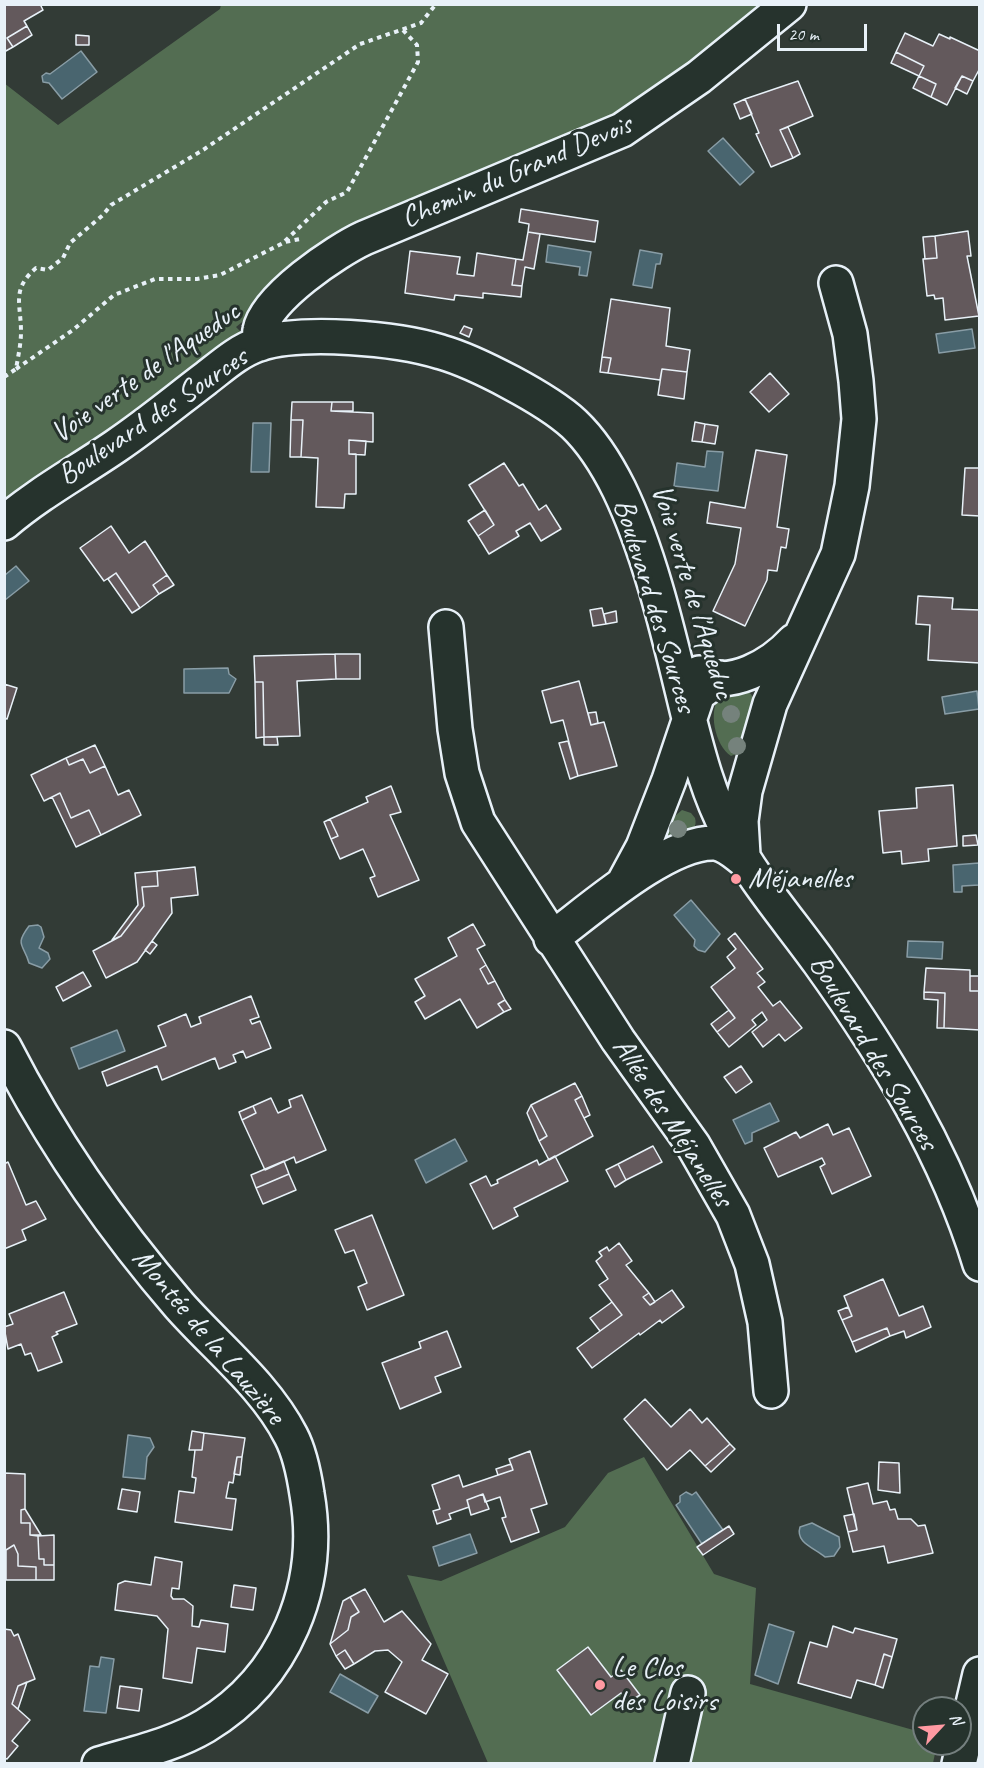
<!DOCTYPE html>
<meta charset="utf-8">
<style>
body{margin:0}
#map{position:relative;width:984px;height:1768px;overflow:hidden;background:#323b36;font-family:Caveat,sans-serif}
canvas{display:block}
.frame{position:absolute;inset:0;border:6px solid #e8f1f8;pointer-events:none}
.north{position:absolute;left:912px;top:1696px;width:60px;height:60px;box-sizing:border-box;background:#26332d;border:2px solid #747f7e;border-radius:50%;rotate:64deg;font-size:16px;font-weight:700;line-height:24px;text-align:center;color:#e8f1f8}
.north::after{content:'';display:block;margin:auto;width:21px;height:27px;background:#ff9aa2;clip-path:polygon(50% 0,100% 100%,50% 72%,0 100%)}
.scale{position:absolute;left:777px;top:24px;width:90px;height:27px;box-sizing:border-box;border:3px solid #e8f1f8;border-top:0;padding-left:8px;font-size:18px;line-height:21px;white-space:nowrap;color:#e8f1f8;-webkit-text-stroke:4px #26332d;paint-order:stroke}
</style>
<div id="map">
<canvas width="984" height="1768"></canvas>
<div class="frame"></div>
<div class="north">N</div>
<div class="scale">20 m</div>
</div>
<script>
const ctx = document.querySelector('canvas').getContext('2d');
ctx.lineJoin = 'round';
function fillPath(path, color) {
  ctx.fillStyle = color;
  ctx.fill(path, 'evenodd');
}
function trace(path, color, width, dash) {
  ctx.strokeStyle = color;
  ctx.lineWidth = width;
  ctx.lineCap = dash ? 'butt' : 'round';
  ctx.setLineDash(dash || []);
  ctx.stroke(path);
}
function drawText(font, color, halo, rows, align = 'center') {
  ctx.font = font + ' Caveat,sans-serif';
  ctx.lineWidth = 6;
  ctx.setLineDash([]);
  ctx.textBaseline = 'middle';
  ctx.strokeStyle = halo;
  ctx.fillStyle = color;
  for (const [text, x, y, turn = 0] of rows) {
    ctx.save();
    ctx.translate(x, y);
    ctx.rotate((+turn || 0) * Math.PI / 180);
    ctx.textAlign = isNaN(turn) ? turn : align;
    if (halo) ctx.strokeText(text, 0, 0);
    ctx.fillText(text, 0, 0);
    ctx.restore();
  }
}
const green = new Path2D(`
 M221,5H770L649,103L257,310L236,327L242,333L230,345L5,512L4,83L58,125L220,9Z
 M743,689L751,694L755,702L740,752L731,756C715,746 707,709 721,695Z
 M682,810L691,813L695,818C700,835 673,842 661,848L668,822Z
 M644,1457L714,1574L756,1588L750,1684L924,1733V1744H937L933,1763H488L407,1575L441,1581L565,1527L608,1473Z`);
const water = new Path2D(`
 M81,51L97,72L62,99L49,83L43,82L42,76L46,73L50,74Z
 M723,138L754,172L740,185L708,151Z
 M548,245L591,252L587,276L579,275L580,267L546,262Z
 M640,250L662,254L660,264H656L652,288L633,285Z
 M972,329L975,348L939,353L936,334Z
 M253,423H271L269,472H251Z
 M707,451L723,452L718,491L674,486L677,463L705,467Z
 M16,566L29,581L5,600V575Z
 M228,668L229,674L236,679L229,693H184V669Z
 M977,691L979,709L945,714L942,697Z
 M979,863V885L962,886V892H954L953,865Z
 M691,900L720,934L705,952L698,950L694,946L695,940L674,915Z
 M38,925L41,927L44,937L39,948L48,953L50,959L42,968L29,963C24,944 14,946 29,926Z
 M908,941L943,942L942,959L907,957Z
 M117,1030L125,1051L79,1069L71,1048Z
 M770,1103L779,1121L752,1133V1141L745,1144L733,1120Z
 M455,1139L467,1161L426,1183L415,1160Z
 M128,1435L150,1438L154,1447L147,1457L145,1479L123,1477Z
 M686,1492L692,1495L696,1492L723,1530L702,1544L676,1505L680,1502V1496Z
 M812,1523L839,1537L840,1547L834,1556L825,1557C815,1548 795,1543 800,1527Z
 M470,1534L477,1553L439,1566L433,1547Z
 M769,1624L794,1632L778,1684L755,1675Z
 M101,1657L114,1659L106,1713L84,1711L90,1666L99,1667Z
 M340,1674L378,1696L368,1713L330,1692Z`);
const building = new Path2D(`
 M4,4H40L43,10L24,21L27,26L7,38L13,47L4,52Z
 M27,26L32,35L13,47L7,38Z
 M905,33L933,46L939,34L950,39V37L980,51V68L973,81L962,76L947,105L931,97L936,84L919,76L924,66L896,52Z
 M76,35L89,36V45H76Z
 M896,52L924,66L919,76L891,63Z
 M919,76L936,84L931,97L913,88Z
 M962,76L973,81L967,94L955,88Z
 M798,81L813,116L780,130L793,158L771,167L756,134L759,133L745,99Z
 M745,99L752,114L740,119L734,104Z
 M788,127L800,154L793,158L780,130Z
 M521,209L598,221L595,242L528,232L529,224L519,222Z
 M968,231L971,256H967L979,316L945,320L943,298L935,299L934,295L927,296L923,259L937,258L935,236Z
 M528,232L540,234L534,269L525,267L522,286L512,285L516,259L523,260Z
 M935,236L937,258L925,259L923,237Z
 M410,251L460,257L457,274L474,276L477,253L516,259L512,285L522,286L521,297L483,293V298L455,295L454,300L405,293Z
 M611,299L670,308L666,346L690,350L687,372L662,369L660,380L608,373L611,358L602,357Z
 M464,326L472,329L469,337L460,333Z
 M602,357L611,358L608,373L600,372Z
 M662,369L687,372L684,399L658,395Z
 M770,373L789,394L769,412L750,392Z
 M292,402H332L331,411L373,413V442L349,440V454H356V494H345L344,508L316,507L318,458L301,457L303,420H291Z
 M332,402H353V411H331Z
 M291,420H303L301,457H290Z
 M695,422L705,424L702,442L692,441Z
 M705,424L718,426L715,444L702,442Z
 M349,440L366,441L365,455L349,454Z
 M756,450L787,455L777,527L789,529L786,548L781,547L777,571L768,570L767,580L745,626L713,611L735,564L741,528L707,523L710,502L745,508Z
 M504,463L519,486L523,484L539,510L546,505L561,529L541,541L530,523L516,531L519,536L489,554L478,536L494,525L469,485Z
 M965,468H980V516L962,515Z
 M485,510L494,525L478,536L468,521Z
 M111,526L129,553L145,541L167,575L153,585L159,594L140,608L116,573L104,581L80,548Z
 M116,573L140,608L132,613L108,579Z
 M167,575L174,585L159,594L153,585Z
 M918,596L953,598L952,609L980,610V663L928,660L930,625L916,624Z
 M602,608L606,624L593,626L590,610Z
 M616,611L617,622L606,624L604,614Z
 M335,654H360V679H336Z
 M335,654L336,679L297,681L300,736L264,737L263,682H255L254,656Z
 M579,681L591,725L604,722L617,766L578,776L563,720L551,723L542,691Z
 M255,682H263L264,737L256,738Z
 M4,684L17,688L7,719L4,718Z
 M596,712L598,723L591,725L588,713Z
 M264,737H277L278,745H264Z
 M568,741L578,776L570,779L559,743Z
 M95,745L105,766L90,773L83,759L69,765L66,758Z
 M66,758L69,765L83,759L90,773L105,766L118,795L129,790L141,815L101,835L89,810L71,818L60,793L44,801L31,775Z
 M953,785L957,846L928,849L929,861L902,864L901,851L883,853L879,811L917,808L916,788Z
 M391,786L401,812L390,815L419,880L378,897L370,878L375,876L363,849L340,859L331,839L338,836L330,819L368,802L366,797Z
 M60,793L71,818L89,810L101,835L76,847L52,797Z
 M330,819L338,836L331,839L324,822Z
 M976,835L978,845L963,846V836Z
 M195,867L198,895L171,898L172,913L137,962L106,978L93,951L121,936L144,906L142,887L158,886L157,871Z
 M157,871L158,886L142,887L144,906L121,936L112,940L138,905L135,873Z
 M473,924L485,945L477,949L486,965L480,969L488,984L495,981L505,1000L498,1004L504,1012L477,1028L460,999L425,1019L415,1002L425,996L415,979L457,956L448,938Z
 M735,933L763,969L757,973L765,982L758,987L773,1006L780,1001L802,1028L785,1041L779,1034L763,1047L752,1032L767,1020L762,1012L752,1020L756,1025L729,1047L717,1032L735,1018L711,987L735,968L727,957L736,949L728,939Z
 M152,941L157,945L150,954L145,950Z
 M486,965L495,981L488,984L480,969Z
 M926,968L970,970V991H980V1030L944,1028L945,993L924,992Z
 M83,972L91,986L63,1001L56,987Z
 M970,976H980V991H970Z
 M924,992L945,993L944,1028H937L938,1000L924,999Z
 M251,996L259,1017L250,1020L252,1024L260,1021L271,1048L246,1058L243,1051L233,1055L236,1062L219,1069L215,1058L162,1080L157,1066L107,1086L102,1072L166,1046L158,1026L186,1014L191,1027L201,1023L199,1017Z
 M505,1000L511,1009L504,1012L498,1004Z
 M729,1010L735,1018L717,1032L711,1024Z
 M741,1066L752,1082L736,1093L724,1077Z
 M575,1083L582,1096L575,1100L593,1136L549,1160L539,1141L547,1136L531,1105Z
 M302,1095L326,1150L296,1163L294,1157L265,1170L242,1120L256,1113L253,1106L271,1098L278,1113L291,1107L289,1100Z
 M582,1096L590,1115L584,1118L575,1100Z
 M531,1105L547,1136L539,1141L527,1113Z
 M253,1106L256,1113L242,1120L239,1112Z
 M828,1124L833,1135L849,1128L871,1176L832,1194L820,1167L825,1164L822,1158L778,1177L764,1148L796,1132L800,1138Z
 M653,1146L662,1162L626,1180L618,1164Z
 M555,1156L568,1181L514,1208L518,1216L493,1229L470,1184L486,1176L491,1186L498,1183L497,1180L537,1160L539,1165Z
 M284,1161L289,1174L256,1188L251,1175Z
 M8,1162L26,1205L36,1201L46,1219L22,1230L26,1240L4,1249V1164Z
 M618,1164L626,1180L615,1187L606,1170Z
 M289,1174L296,1190L263,1204L256,1188Z
 M372,1215L404,1295L367,1310L358,1287L367,1283L354,1250L345,1253L335,1230Z
 M619,1243L632,1261L626,1265L649,1293L643,1297L650,1305L672,1290L684,1307L662,1323L660,1320L640,1335L639,1333L592,1368L577,1348L622,1315L599,1285L608,1279L596,1261L602,1256L599,1252L607,1247L609,1251Z
 M883,1279L899,1316L923,1306L931,1327L906,1338L904,1331L890,1336L887,1328L852,1342L842,1320L852,1316L844,1296Z
 M64,1292L77,1324L56,1332L58,1334L52,1337L62,1362L38,1371L31,1353L25,1355L21,1344L8,1349L4,1327L13,1324L9,1314Z
 M649,1293L655,1302L650,1305L643,1297Z
 M612,1302L622,1315L600,1331L590,1318Z
 M848,1307L852,1316L842,1320L838,1311Z
 M887,1328L890,1336L856,1352L852,1342Z
 M447,1331L461,1367L435,1377L441,1392L400,1409L382,1363L421,1348L419,1342Z
 M645,1399L671,1427L690,1409L702,1423L707,1418L730,1444L705,1466L690,1450L667,1470L624,1419Z
 M192,1431L204,1433L202,1450H189Z
 M204,1433L245,1438L242,1457H237L233,1483L229,1482L226,1498L236,1499L232,1530L175,1522L179,1491L194,1493L196,1478L192,1477L195,1450H202Z
 M730,1444L735,1449L711,1472L705,1466Z
 M530,1451L547,1504L531,1509L539,1532L511,1542L502,1518L506,1517L500,1497L485,1502L483,1494L467,1500L469,1507L449,1514L451,1519L437,1524L433,1511L440,1509L432,1485L459,1475L463,1487L513,1470L509,1459Z
 M237,1457H242L240,1475L234,1474Z
 M879,1462L899,1463L900,1493L878,1490Z
 M511,1464L513,1470L498,1475L496,1469Z
 M4,1473L25,1474V1509L21,1510V1523H30V1535L38,1536L39,1559H44V1565H54V1580H36V1567L18,1566V1554L14,1545L6,1550L4,1547Z
 M868,1483L873,1504L887,1501L890,1510L895,1509L898,1519H911L918,1526L925,1525L933,1553L888,1563L884,1546L853,1552L848,1532L857,1530L847,1488Z
 M122,1489L140,1492L137,1512L118,1509Z
 M483,1494L489,1509L471,1515L467,1500Z
 M25,1509L41,1535H30V1523H21V1510Z
 M854,1514L857,1530L848,1532L844,1516Z
 M729,1526L734,1534L703,1555L697,1547Z
 M54,1535V1565H44V1559H39L38,1536Z
 M14,1545L18,1554V1566L36,1567V1580H6V1550Z
 M155,1557L182,1562L179,1589L172,1588L171,1596L173,1599H184L193,1606L192,1626L199,1627L201,1620L228,1624L225,1652L197,1648L192,1683L163,1678L168,1629L157,1616L115,1610L118,1584L125,1581L151,1585Z
 M234,1585L256,1588L253,1610L231,1607Z
 M365,1589L384,1622L402,1611L431,1644L422,1660L448,1674L426,1714L385,1692L402,1662L388,1650L375,1651L354,1664L345,1650L336,1656L330,1644L348,1630L351,1617L359,1612L350,1597Z
 M350,1597L359,1612L351,1617L348,1630L330,1644L343,1601Z
 M833,1626L853,1633L855,1628L897,1639L892,1657L884,1654L875,1685L857,1680L851,1698L798,1683L810,1642L827,1647Z
 M4,1629L11,1630L14,1636L18,1634L35,1679L18,1686L12,1704L30,1720L12,1741L18,1746L7,1759L4,1758Z
 M588,1647L611,1677L621,1670L640,1695L629,1702L621,1693L591,1715L557,1670Z
 M345,1650L354,1664L345,1669L336,1656Z
 M884,1654L892,1657L883,1688L875,1685Z
 M27,1682L18,1709L12,1704L18,1686Z
 M120,1686L142,1689L139,1711L117,1708Z`);
const path = new Path2D(`
 M285,241L326,202L347,192L418,62L417,45L403,30
 M16,369L73,330L114,295L155,279H197L220,275L285,242L300,239
 M4,377L16,369C18,357 21,344 21,332C21,303 11,290 36,268L48,270L63,258L70,243L103,215L111,205L203,150L360,44L421,23L436,4`);
const minor = new Path2D(`
 M260,344C260,340 259,334 260,330C266,298 336,251 364,238L622,130L699,77L789,4
 M4,523C39,493 78,472 116,446C147,425 176,401 205,379C222,366 238,351 259,344C303,330 396,338 441,352C476,362 547,399 574,424C593,442 607,465 619,489C652,557 671,645 689,718C699,757 709,795 728,831C752,878 788,919 819,962C885,1054 947,1155 980,1264
 M446,627L455,729L462,773L478,822L618,1040L693,1145L733,1215L752,1264L765,1322L771,1391
 M699,673C730,690 772,665 794,641
 M743,855L741,821L745,791L770,704L838,554L852,486L859,419L856,381L850,334L836,283
 M623,884L643,847L669,780L698,694L720,678
 M551,939C589,911 667,841 715,843C726,844 735,853 743,859
 M4,1047C52,1141 110,1225 179,1305C216,1347 265,1385 291,1436C300,1453 304,1474 307,1494C323,1586 285,1678 205,1726C173,1745 135,1753 99,1764
 M672,1764L688,1693
 M959,1764L980,1674`);
const trees = [
 [731,714],
 [737,746],
 [678,829]
];
const markers = [
 [736,879,6,"#ff9aa2"],
 [600,1685,6,"#ff9aa2"]
];
const streetNames = [
 ["Chemin du Grand Devois",517,172,-23],
 ["Voie verte de l'Aqueduc",146,373,-35],
 ["Boulevard des Sources",153,417,-34],
 ["Voie verte de l'Aqueduc",692,592,73],
 ["Boulevard des Sources",654,606,73],
 ["Boulevard des Sources",873,1053,59],
 ["Allée des Méjanelles",672,1123,57],
 ["Montée de la Lauzière",208,1337,50]
];
const poiNames = [
 ["Méjanelles",748,879],
 ["Le Clos",612,1668],
 ["des Loisirs",612,1702]
];
fillPath(green, '#536d52');
fillPath(water, '#49656f');
trace(water, '#899da6', 1.5);
fillPath(building, '#63595c');
trace(building, '#e8f1f8', 1.5);
trace(minor, '#e8f1f8', 38);
trace(path, '#e8f1f8', 4, [4.5, 4.5]);
trace(minor, '#26332d', 33);
ctx.fillStyle = '#75827c';
for (const [x, y] of trees) {
  ctx.beginPath();
  ctx.arc(x, y, 9, 0, 2 * Math.PI);
  ctx.fill();
}
for (const [x, y, r, color] of markers) {
  const dot = new Path2D();
  dot.arc(x, y, r, 0, 2 * Math.PI);
  ctx.fillStyle = color;
  ctx.fill(dot);
  trace(dot, '#26332d', 2);
}
drawText('30px', '#e8f1f8', '#26332d', streetNames);
drawText('30px', '#e8f1f8', '#26332d', poiNames, 'left');
</script>
